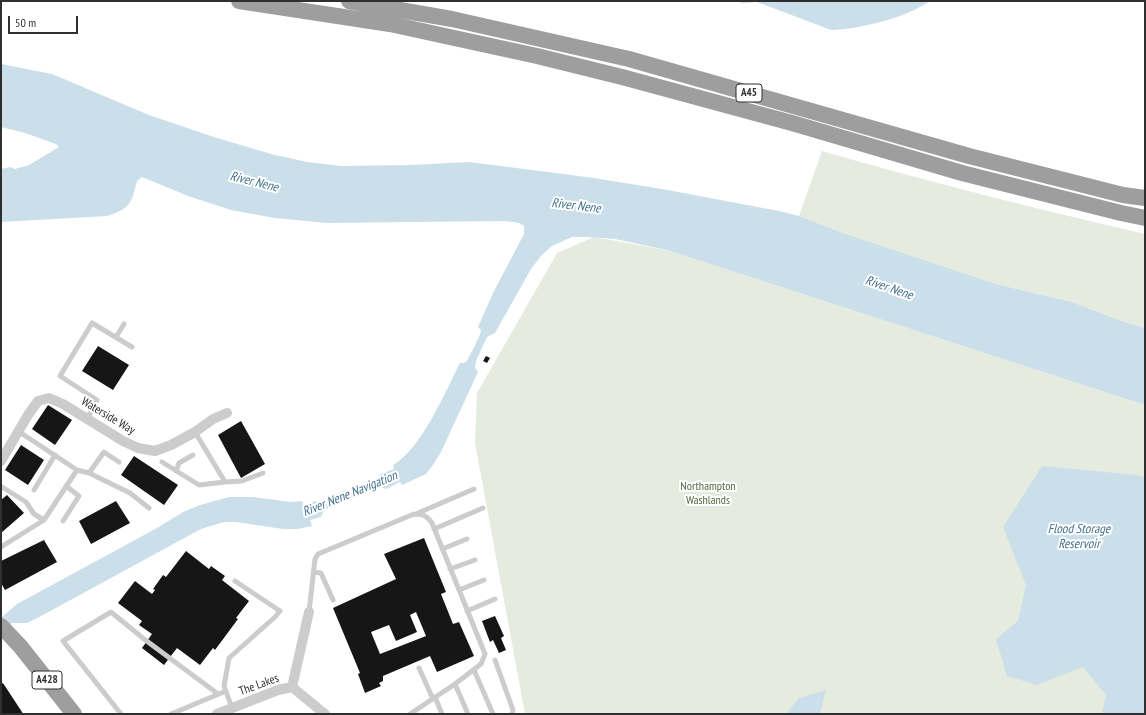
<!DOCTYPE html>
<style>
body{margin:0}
#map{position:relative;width:1146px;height:715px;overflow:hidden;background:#fff;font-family:"PT Sans Narrow",sans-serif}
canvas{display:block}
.frame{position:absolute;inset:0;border:2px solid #2f2f2f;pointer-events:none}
.scale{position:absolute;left:8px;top:16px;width:70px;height:18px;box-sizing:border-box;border:2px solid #2f2f2f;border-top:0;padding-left:5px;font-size:12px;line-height:14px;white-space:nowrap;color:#2f2f2f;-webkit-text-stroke:3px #fff;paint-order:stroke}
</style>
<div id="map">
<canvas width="1146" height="715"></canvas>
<div class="frame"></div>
<div class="scale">50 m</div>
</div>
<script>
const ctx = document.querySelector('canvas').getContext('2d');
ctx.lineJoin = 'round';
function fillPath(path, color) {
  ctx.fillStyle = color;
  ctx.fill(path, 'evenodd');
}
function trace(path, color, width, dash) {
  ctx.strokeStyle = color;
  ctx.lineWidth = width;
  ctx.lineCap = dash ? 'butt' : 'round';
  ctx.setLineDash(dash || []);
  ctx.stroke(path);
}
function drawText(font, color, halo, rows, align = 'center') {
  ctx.font = font + ' "PT Sans Narrow",sans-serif';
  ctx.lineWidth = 4;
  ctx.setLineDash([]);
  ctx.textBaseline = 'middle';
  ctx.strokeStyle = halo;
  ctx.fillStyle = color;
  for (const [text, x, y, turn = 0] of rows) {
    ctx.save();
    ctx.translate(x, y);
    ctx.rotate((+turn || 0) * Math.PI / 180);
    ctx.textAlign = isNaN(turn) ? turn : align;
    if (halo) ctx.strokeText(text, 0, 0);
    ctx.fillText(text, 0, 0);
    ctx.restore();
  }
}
const green = new Path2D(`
 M822,151C929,182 1037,209 1145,234V328L1121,321L1072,302L996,284L846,234L799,216Z
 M594,237L667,250L1145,405V714H525L475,443L477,393L557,253Z`);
const water = new Path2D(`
 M738,1H930C906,18 860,29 831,30L757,2L742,3Z
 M1,64L52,74L149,115L214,137L271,154L307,162L341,166L411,165L469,162L587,177L662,189L779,211L799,216L846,234L996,284L1072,302L1121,321L1145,328V405L667,250L615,239L588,237H572L552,246L541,256L531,269L495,333L487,337L476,361L475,368L478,372L441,452L433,465L426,474L402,485L400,482L386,489L380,487L324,510L321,517L310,520L312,526L298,529H283L236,522H224L201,529L43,615L27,623H12L1,634V618L17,604L157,528L183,512L200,505L229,497H254L290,502L302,501L304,506L315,501L321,504L378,480L380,474L394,469L393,465C422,448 444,394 460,363H464L467,361L480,335L481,330L478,327L493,293L524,234V226L519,223L505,221L327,223L275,218L231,210L188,196L142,177L137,181C131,204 131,208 107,216L1,222V169L10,167L15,169L29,165L59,147L56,144L25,133L1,127Z
 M1042,466L1137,475L1145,477V714H1102L1106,695L1083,667L1037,685L1007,676L996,639L1018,621L1026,585L1003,527Z
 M826,690L820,714H786L799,698Z`);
const building = new Path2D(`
 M98,346L129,365L113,390L82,371Z
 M486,356L490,358L487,363L483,361Z
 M48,405L72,420L55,445L32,429Z
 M241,421L265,464L241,478L218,435Z
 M21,445L44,460L28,485L5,470Z
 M134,456L178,485L164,505L121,475Z
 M7,495L24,513L1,533V500Z
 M116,501L130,523L91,544L79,521Z
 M424,538L446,592L441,594L453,624L459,622L474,656L437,672L430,656L383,676V681L379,683L381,686L365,693L358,674L360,673L333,608L396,579L384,554ZM416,612L426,636L380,654L371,632L389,625L396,641L417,632L410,615Z
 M44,540L57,562L5,590L1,583V561Z
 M186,551L209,569L211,566L225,576L222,580L249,601L236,618L238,619L215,650L213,648L200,665L177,648L164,665L142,648L152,634L139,625L142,621L118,603L135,581L152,594L155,590L153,589L163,575L166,577Z
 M495,616L504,636L501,638L506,650L499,653L493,640L490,642L482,621Z
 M3,683L22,712L23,714H1V684Z`);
const service = new Path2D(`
 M116,337L124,324
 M87,419L97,400L60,376L92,323L132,347
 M195,432L225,482L242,481L263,473
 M162,462L199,485L225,482
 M77,470L89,473L104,452L119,462
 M176,471L179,463L193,455
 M89,473L130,493L149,508
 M2,487L26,502L34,514L44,520L77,470L18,431
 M34,490L55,455
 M418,513L474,489
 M63,521L79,496L66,486
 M434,529L483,508
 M1,547L44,520
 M442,549L467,539
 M450,569L475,560
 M314,572L321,573L333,600
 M459,590L484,580
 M467,611L495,599
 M309,612L315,559L318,554L414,514C423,514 426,515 432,523L485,654L481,664L455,684L410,714
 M495,660L513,710L512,714
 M419,668L433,699
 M474,670L493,714
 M455,684L468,714
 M435,697L442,714
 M232,708L224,686L229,658L275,617L280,611L235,581
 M121,714L63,641L111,612L144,639L218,694
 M171,714L226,691`);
const minor = new Path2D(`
 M1,461L28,415L38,401L49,398L63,404L123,441L138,448L155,451L171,445L195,432L213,419L227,413
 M292,687L309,612
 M217,714L278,690L292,687L325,714`);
const trunk = new Path2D(`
 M239,1L390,24L537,56L622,77L792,123L962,173L1121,213L1145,218
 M349,1L452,19L629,59L969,156L1123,195L1145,198
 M1,626L20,646L74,714`);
const shields = [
 [749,93,26],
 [47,680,30]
];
const shieldNames = [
 ["A45",749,93],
 ["A428",47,680]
];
const streetNames = [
 ["Waterside Way",108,416,31],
 ["The Lakes",259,685,-20]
];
const parkNames = [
 ["Northampton",708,487],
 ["Washlands",708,501]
];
const waterNames = [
 ["River Nene",254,182,14],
 ["River Nene",576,206,7],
 ["River Nene",889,288,19],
 ["River Nene Navigation",350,494,-22],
 ["Flood Storage",1079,529],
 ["Reservoir",1079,544]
];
fillPath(green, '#e5ebde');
fillPath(water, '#cbdfea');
fillPath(building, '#161616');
trace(service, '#ccc', 5);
trace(minor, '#ccc', 10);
trace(trunk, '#9e9e9e', 16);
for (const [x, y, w] of shields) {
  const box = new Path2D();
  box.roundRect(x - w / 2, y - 9, w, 18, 3);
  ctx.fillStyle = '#fff';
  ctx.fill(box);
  trace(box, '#2f2f2f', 1);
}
drawText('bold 11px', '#2f2f2f', null, shieldNames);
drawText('12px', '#2f2f2f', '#fff', streetNames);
drawText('12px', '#53683f', '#fff', parkNames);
drawText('italic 13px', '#42718c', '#fff', waterNames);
</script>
